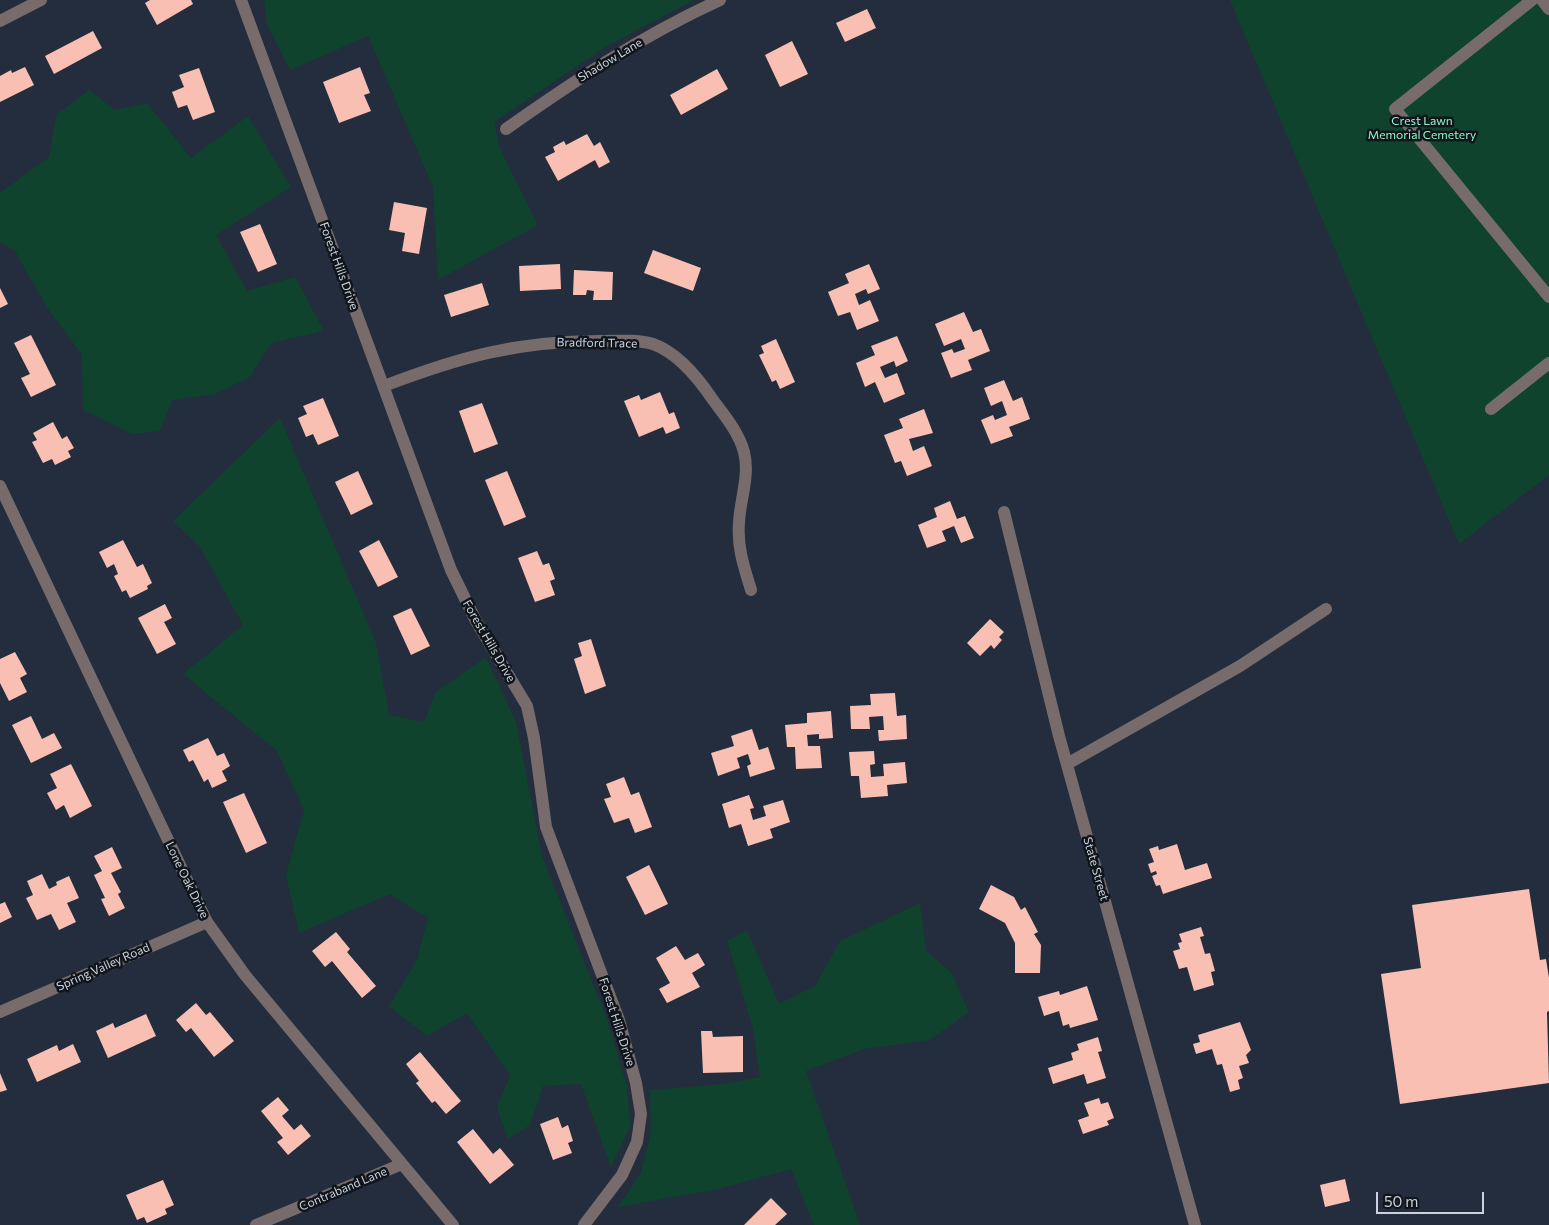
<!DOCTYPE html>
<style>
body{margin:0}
#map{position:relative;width:1549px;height:1225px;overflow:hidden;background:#232d3d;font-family:Commissioner,sans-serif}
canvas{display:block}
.scale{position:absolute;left:1376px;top:1192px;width:108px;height:22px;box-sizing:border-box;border:2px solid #cbd2dc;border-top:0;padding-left:6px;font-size:15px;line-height:18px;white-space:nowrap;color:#cbd2dc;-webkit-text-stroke:4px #10151c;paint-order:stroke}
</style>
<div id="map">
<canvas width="1549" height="1225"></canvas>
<div class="scale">50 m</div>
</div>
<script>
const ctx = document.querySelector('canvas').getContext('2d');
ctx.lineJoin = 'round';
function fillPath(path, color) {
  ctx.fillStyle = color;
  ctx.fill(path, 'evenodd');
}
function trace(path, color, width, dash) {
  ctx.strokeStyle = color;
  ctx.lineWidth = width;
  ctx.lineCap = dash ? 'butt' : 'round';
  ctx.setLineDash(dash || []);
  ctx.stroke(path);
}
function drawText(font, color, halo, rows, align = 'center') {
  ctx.font = font + ' Commissioner,sans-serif';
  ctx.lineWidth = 5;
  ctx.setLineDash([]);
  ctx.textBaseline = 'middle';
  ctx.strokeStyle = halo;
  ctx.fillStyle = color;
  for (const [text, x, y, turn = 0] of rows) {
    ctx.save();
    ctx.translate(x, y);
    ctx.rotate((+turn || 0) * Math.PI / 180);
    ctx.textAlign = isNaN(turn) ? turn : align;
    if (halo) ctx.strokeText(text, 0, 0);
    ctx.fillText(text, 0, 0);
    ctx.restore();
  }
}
const green = new Path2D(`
 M264,0H694L607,46L494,122L499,147L538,225L438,280L433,187L368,36L290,70L267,24Z
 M1230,0H1549V475L1459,544Z
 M89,90L115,110L147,103L191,158L248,116L291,187L216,235L247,291L295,277L324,331L271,343L250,377L215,394L172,400L160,431L132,434L83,410L82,355L48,309L15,251L0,242V193L49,157L57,114Z
 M280,418L376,643L389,715L424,722L436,692L486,657L516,722L542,856L608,1022L627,1086L630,1127L611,1167L581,1084L543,1086L530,1125L508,1139L497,1108L510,1075L467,1013L427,1036L389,1006L417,960L428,918L390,894L299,933L286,875L304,810L277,751L183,674L243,625L200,547L173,521Z
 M920,903L926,951L951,972L969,1012L930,1040L864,1049L806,1071L860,1225H814L791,1169L718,1189L618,1207L641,1173L651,1132L650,1090L723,1084L760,1077L753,1029L727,941L747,930L779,1004L815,986L840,941Z`);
const building = new Path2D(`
 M150,0H191L193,4L157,25L145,3Z
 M867,9L876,28L845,42L836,23Z
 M93,31L102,48L54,74L45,56Z
 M792,41L808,74L780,87L765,55Z
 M25,67L34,85L0,102V76L11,70L12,73Z
 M360,67L370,93L364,95L371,111L339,123L323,82Z
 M199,68L215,112L193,120L187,105L178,108L172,92L184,87L179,75Z
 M717,69L728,89L681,115L670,95Z
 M587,134L594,146L600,142L610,162L599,168L595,160L558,181L545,157L555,152L553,147L564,141L566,145Z
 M394,202L427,208L419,254L402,251L405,233L389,230Z
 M260,224L277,264L258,272L240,232Z
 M653,250L701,268L693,291L644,273Z
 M560,264L561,289L520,291L519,266Z
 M869,264L880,289L868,294L866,289L855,294L859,305L870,300L879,321L857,330L850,312L838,316L828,292L849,283L845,274Z
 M574,270L613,272L612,300H593L594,291L587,290L586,295H573Z
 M482,283L489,305L451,317L444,295Z
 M0,288L8,304L0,308Z
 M964,312L973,332L981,329L990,351L968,360L972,370L951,378L941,353L952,349L954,353L965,349L961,339L944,346L935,324Z
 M31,335L56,385L31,397L21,378L30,374L14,343Z
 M897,336L908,361L896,367L894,361L880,367L885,378L897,373L905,394L884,403L875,382L865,387L856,363L875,355L871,346Z
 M776,339L795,382L780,389L776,380L772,382L759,355L764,353L761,346Z
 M1004,380L1013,401L1022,397L1030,419L1009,427L1013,436L991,444L981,420L993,415L995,420L1007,415L1002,401L991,406L984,388Z
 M660,392L669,414L674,412L680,428L666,434L663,427L639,437L624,401L639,395L641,400Z
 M323,398L339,436L318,445L313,434L306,437L298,418L307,414L303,406Z
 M482,403L498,444L474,453L459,411Z
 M924,409L933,433L909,439L913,451L924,446L932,466L907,476L901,461L895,463L884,435L903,428L899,419Z
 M53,422L62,439L67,436L74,448L68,451L71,457L55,465L52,459L43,463L32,442L37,440L33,433Z
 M358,471L373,504L351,515L335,482Z
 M507,471L526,517L504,526L485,480Z
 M950,501L957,519L965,516L974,538L961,543L954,526L942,531L946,541L927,548L918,525L937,517L934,508Z
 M123,540L137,567L143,564L152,583L147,586L148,589L130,598L126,590L122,592L114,576L118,574L114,564L107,568L99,552Z
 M379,540L398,577L378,587L359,551Z
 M537,551L543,565L549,563L555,579L550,581L555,595L535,602L518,558Z
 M165,604L172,618L164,622L176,644L157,654L138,618Z
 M411,608L430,646L411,655L393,616Z
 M990,619L1004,632L999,637L1002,640L994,649L991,645L980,656L967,643Z
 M591,639L606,686L585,694L574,659L582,656L578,643Z
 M15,652L27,674L20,678L27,692L9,701L0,683V659Z
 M895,693L897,716L906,715L907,739L879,741L878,730H884L883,716L869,717L870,729H851L850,706L871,705L870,694Z
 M831,711L833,738L819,739V734L807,735L808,746H820L822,768L796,769L795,747H787L785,725L807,723V713Z
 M31,716L42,739L54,733L62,748L31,763L12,725Z
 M752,729L759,750L768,747L775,769L750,777L747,766L751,764L748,754L737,758L740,768L718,776L711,753L734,746L731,736Z
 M208,738L217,756L224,753L230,766L222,771L227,781L212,788L208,779L204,782L193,760L189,762L183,750Z
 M874,751L875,764L870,765L871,777L884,776L883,764L905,762L907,783L887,785L888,796L861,798L859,776H851L849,752Z
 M71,764L92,806L70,818L64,805L56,810L47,793L57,788L50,774Z
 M624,777L631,795L639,792L652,827L635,833L629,818L614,823L604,799L611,797L606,784Z
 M244,793L267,843L246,853L223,802Z
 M749,795L754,808L750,809L753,820L766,816L763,806L783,800L790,822L770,829L773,838L748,846L741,824L729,828L722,804Z
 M1177,844L1185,870L1207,863L1212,878L1163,894L1160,885L1156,886L1152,876L1157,874L1156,871L1151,873L1148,864L1154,862L1149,849L1158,846L1159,850Z
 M112,847L122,868L111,873L121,892L118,894L125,908L109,916L101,899L105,898L94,875L102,871L94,856Z
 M649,865L668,904L645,915L626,877Z
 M42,874L49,889L57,885L56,882L69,876L79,898L67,903L76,922L59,930L51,914L37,920L26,898L33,895L27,881Z
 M991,885L1014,897L1021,910L1025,907L1038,932L1034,934L1041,945L1040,973H1015V943L1005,923L979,909Z
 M1529,889L1540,960L1546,959L1549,978V1011L1547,1012L1549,1083L1400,1104L1381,974L1421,968L1412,905Z
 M5,902L12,917L0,923V904Z
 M1201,927L1204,936L1200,937L1205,954L1210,953L1215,971L1211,972L1214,985L1194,991L1187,967L1179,969L1173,951L1180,949L1178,943L1182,942L1179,934Z
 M336,932L350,949L347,952L376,986L362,998L332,961L325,967L312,951Z
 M676,946L685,960L698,953L705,965L692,973L700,987L667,1003L659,989L670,983L656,958Z
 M1087,986L1098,1020L1070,1028L1069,1024L1063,1026L1059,1011L1044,1016L1038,997L1059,991L1060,995Z
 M196,1003L206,1015L210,1012L234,1041L214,1057L191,1028L186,1032L176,1020Z
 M146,1014L156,1036L108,1058L96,1031L113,1023L115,1028Z
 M1240,1022L1251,1050L1246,1055L1249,1063L1239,1066L1243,1078L1238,1080L1240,1089L1230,1092L1222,1064L1217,1065L1212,1049L1196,1054L1193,1044L1200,1042L1198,1035Z
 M701,1031H712L713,1037L743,1036V1072L703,1073Z
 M1098,1037L1102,1051L1098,1052L1106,1078L1087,1084L1084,1074L1053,1084L1048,1068L1073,1060L1071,1053L1079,1050L1077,1044Z
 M73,1044L81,1062L37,1082L27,1059L57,1045L59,1051Z
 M420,1052L461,1101L446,1114L435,1101L432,1103L416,1083L419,1081L406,1064Z
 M0,1073L7,1090L0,1092Z
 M278,1097L289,1110L282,1116L294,1130L301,1124L311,1136L288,1155L277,1142L283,1138L261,1111Z
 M1099,1098L1101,1104L1108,1102L1114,1118L1107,1121L1109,1125L1083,1134L1078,1120L1089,1116L1084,1103Z
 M558,1117L562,1128L568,1125L573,1141L568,1143L572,1153L553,1160L540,1124Z
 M473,1129L493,1154L500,1148L514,1165L490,1184L457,1142Z
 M1345,1179L1350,1201L1325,1207L1320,1185Z
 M163,1180L174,1205L165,1209L167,1214L147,1223L144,1217L137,1220L126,1195Z
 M771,1198L787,1214L775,1225H744Z`);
const minor = new Path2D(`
 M241,0L451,570L476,621L527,706L534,738L546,827L619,1020L636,1083L641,1114L637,1142L622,1175L584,1225
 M1532,0L1395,109L1549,297
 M1542,0L1549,9
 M0,21L41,0
 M506,129C574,81 643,35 720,0
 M384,386C460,357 517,341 600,341C616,341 638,339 653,344C678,353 699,379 713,400C725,416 739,433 744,452C750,476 740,499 739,523C737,547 744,567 751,590
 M1491,409L1549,363
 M0,486L207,922L245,975L453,1225
 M1004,512L1059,736L1195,1225
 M1067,764L1240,666L1326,609
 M0,1012L207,922
 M256,1225L402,1164`);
const streetNames = [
 ["Shadow Lane",610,60,-31],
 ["Forest Hills Drive",339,266,70],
 ["Bradford Trace",597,343,1],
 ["Forest Hills Drive",489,641,60],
 ["State Street",1096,869,74],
 ["Lone Oak Drive",187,880,64],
 ["Spring Valley Road",103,967,-24],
 ["Forest Hills Drive",617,1022,72],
 ["Contraband Lane",343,1189,-23]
];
const parkNames = [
 ["Crest Lawn",1422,121],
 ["Memorial Cemetery",1422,135]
];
fillPath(green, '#10432d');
fillPath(building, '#f9bfb2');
trace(minor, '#776c6b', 12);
drawText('12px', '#cbd2dc', '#10151c', streetNames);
drawText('12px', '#93f6c4', '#10151c', parkNames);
</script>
